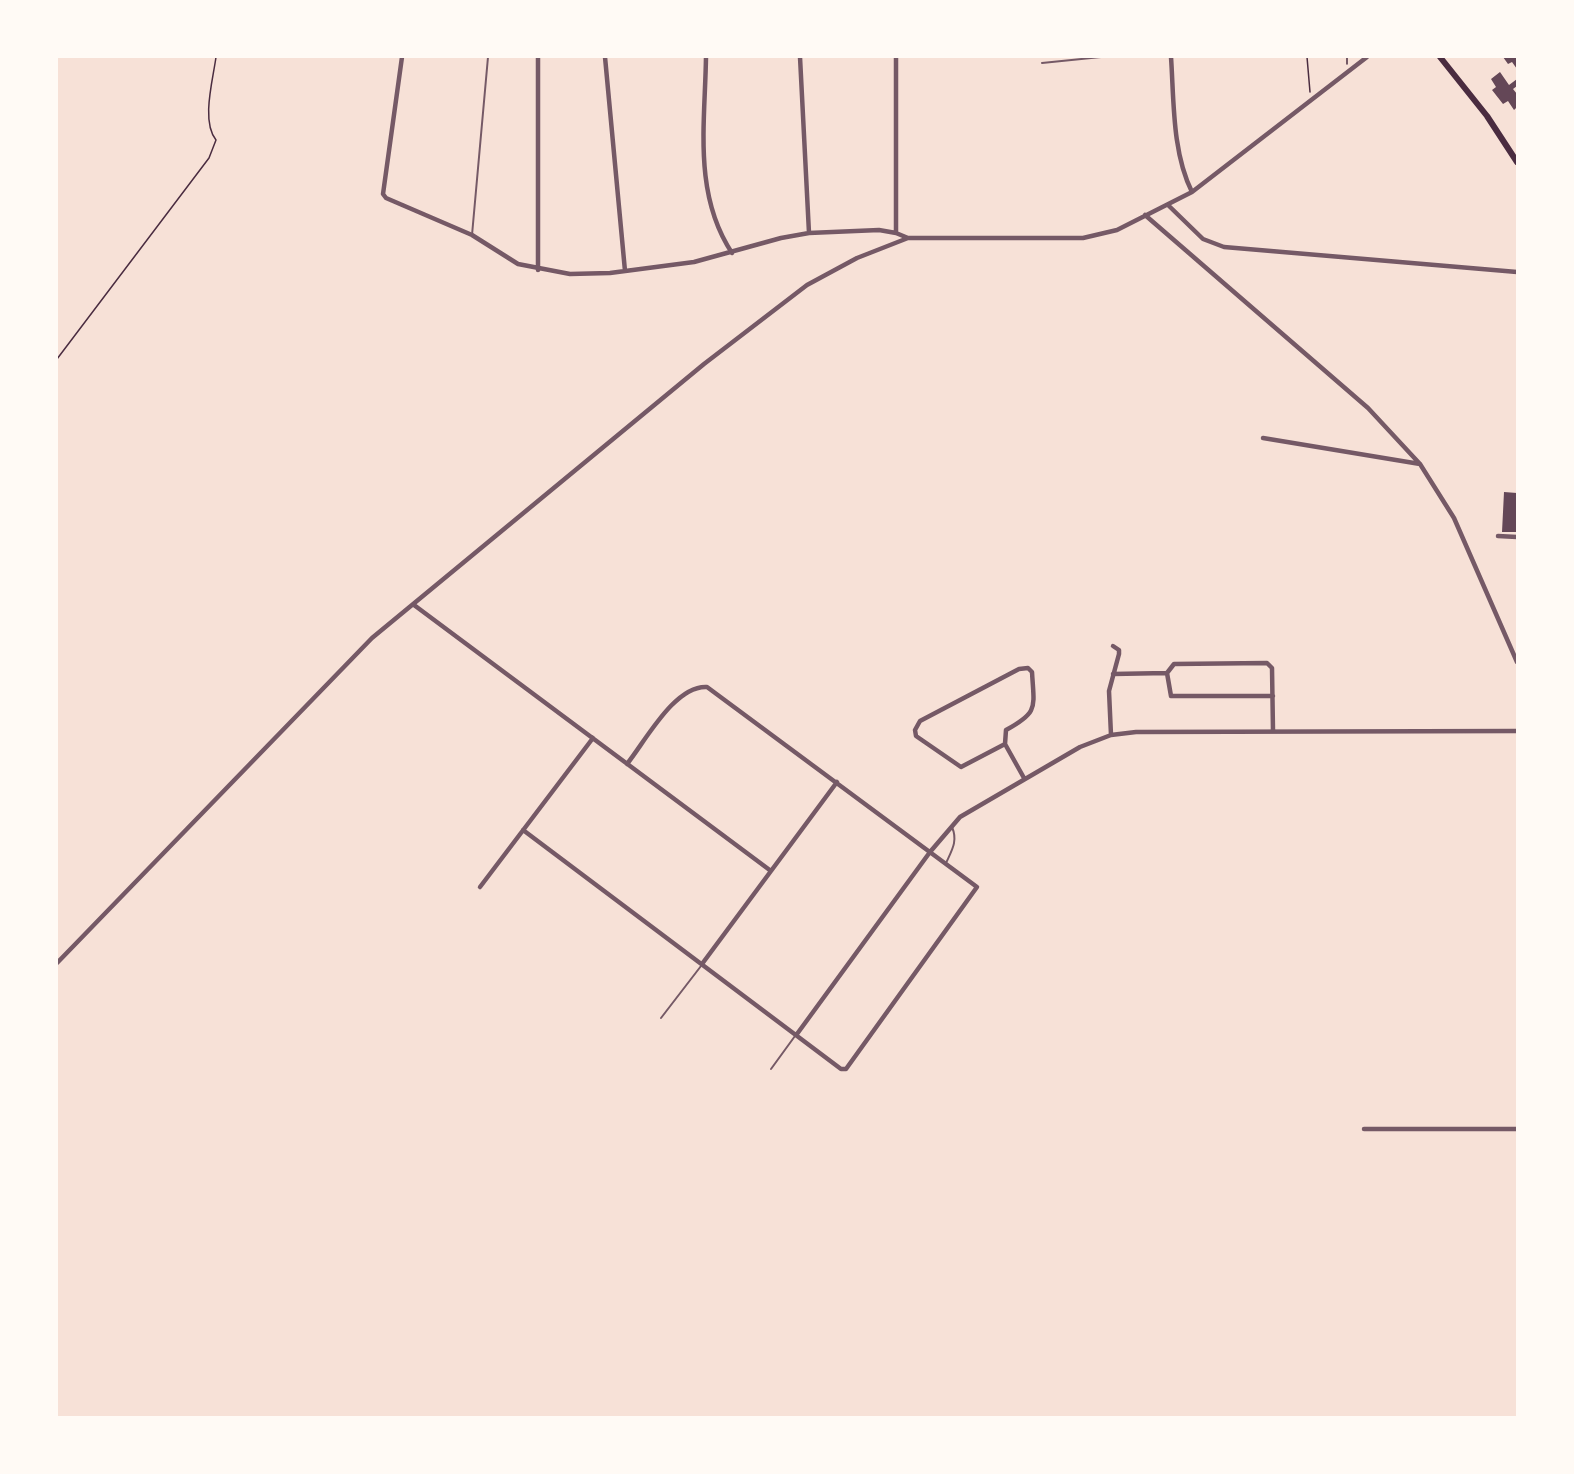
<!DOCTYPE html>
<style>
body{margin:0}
#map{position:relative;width:1574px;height:1474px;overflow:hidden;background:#f7e1d7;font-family:Roboto,sans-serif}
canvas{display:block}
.frame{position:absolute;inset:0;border:58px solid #fffaf5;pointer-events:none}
</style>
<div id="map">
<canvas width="1574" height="1474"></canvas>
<div class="frame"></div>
</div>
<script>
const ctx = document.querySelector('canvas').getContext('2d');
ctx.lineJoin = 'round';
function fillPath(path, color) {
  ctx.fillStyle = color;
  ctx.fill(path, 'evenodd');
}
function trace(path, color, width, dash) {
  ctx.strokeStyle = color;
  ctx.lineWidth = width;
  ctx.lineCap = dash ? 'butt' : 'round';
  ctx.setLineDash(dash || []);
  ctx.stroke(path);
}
const building = new Path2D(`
 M1503,57H1517V69L1512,62L1508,64Z
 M1500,72L1509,85L1517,79V86L1513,89L1517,94V107L1514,110L1508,101L1503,104L1492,90L1496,87L1491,79Z
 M1504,492L1517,493V532H1502Z`);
const path = new Path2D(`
 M1307,57L1310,92
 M1347,57V64
 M57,359L209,158L216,140C201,121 213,80 216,57`);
const service = new Path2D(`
 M1042,63L1101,57
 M472,235L488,57
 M946,863C952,850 958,841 952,827
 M661,1018L701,966
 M771,1069L795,1036`);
const minor = new Path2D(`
 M402,57L383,194L386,198L472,235L518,264L570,274L610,273L694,262L781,238L809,233L879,230L896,233L908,238
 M605,57L625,271
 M706,57C705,124 693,194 732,253
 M800,57L809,233
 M896,57V233
 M1171,57C1174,100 1172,152 1192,192
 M1168,205L1203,239L1224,247L1517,272
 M1145,215L1368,408L1420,464L1454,518L1517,662
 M538,270V57
 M1263,438L1420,464
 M1498,536L1517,537
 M414,605L771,871
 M1167,673L1171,696H1273
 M1113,674L1167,673L1174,664L1267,663L1272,668L1273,731
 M1111,735L1109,691L1119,654V650L1113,646
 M1005,744L961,767L916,736L915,730L920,721L1019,669L1028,668L1032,672C1034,708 1039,712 1006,730L1005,744L1024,778
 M523,830L841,1069H846L977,887L707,687C675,685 646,740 627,764
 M480,887L593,738
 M57,963L372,638L704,364L807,285L857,258L908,238H1083L1117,230L1192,192L1367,57
 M702,964L837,782
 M797,1034L930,852L960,817L1080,747L1111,735L1136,732L1517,731
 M1364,1129H1517`);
const secondary = new Path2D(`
 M1440,57L1487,116L1517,162`);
fillPath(building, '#644757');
trace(path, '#4a2c40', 1.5);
trace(service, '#755966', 2);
trace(minor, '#755966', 4.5);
trace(secondary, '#4a2c40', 6);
</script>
